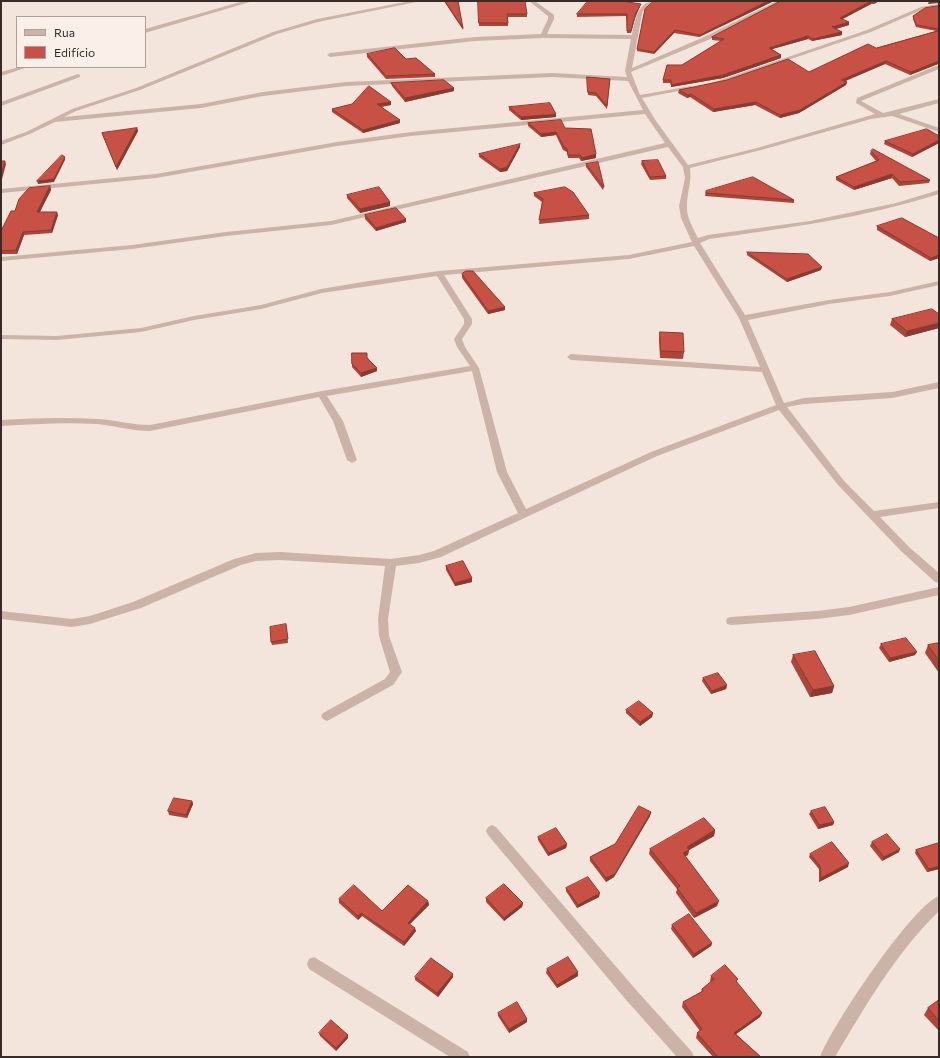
<!DOCTYPE html>
<meta charset="utf-8">
<style>
body{margin:0}
#map{position:relative;width:940px;height:1058px;overflow:hidden;background:#f3e5dc;font-family:Commissioner,sans-serif}
canvas{display:block}
.frame{position:absolute;inset:0;border:2px solid #382b28;pointer-events:none}
.legend{position:absolute;left:16px;top:16px;width:130px;height:52px;box-sizing:border-box;background:#faf0e9;border:1px solid #aca19c;margin:0;padding:5px 7px;list-style:none;font-size:12px;color:#382b28}
.legend li{display:flex;align-items:center;gap:8px;height:20px}
.legend b{width:20px;border:1px solid #aca19c}
</style>
<div id="map">
<canvas width="940" height="1058"></canvas>
<div class="frame"></div>
<ul class="legend">
<li><b style="height:5px;background:#cbb3a8"></b>Rua</li>
<li><b style="height:11px;background:#c85145"></b>Edifício</li>
</ul>
</div>
<script>
const ctx = document.querySelector('canvas').getContext('2d');
ctx.lineJoin = 'round';
function fillPath(path, color) {
  ctx.fillStyle = color;
  ctx.fill(path, 'evenodd');
}
function trace(path, color, width, dash) {
  ctx.strokeStyle = color;
  ctx.lineWidth = width;
  ctx.lineCap = dash ? 'butt' : 'round';
  ctx.setLineDash(dash || []);
  ctx.stroke(path);
}
const minor = new Path2D(`
 M244,1H253L145,33V29Z
 M410,1H421L318,22L277,34L140,90L76,111L64,117L201,104L263,92L346,82L552,73L627,77L625,71L631,39L543,38L475,41L330,57L327,55L330,53L475,37L541,34L548,19V16L529,1H535L554,15V19L547,34L632,35C635,21 637,1 656,1L643,11L642,14L632,68L704,37L777,1H784L708,40L631,72L640,95L691,86L694,88L642,98L656,121L688,165L757,148L875,114L856,103L857,98L939,65V69L861,101L883,113L939,99V103L899,114L939,128V132L892,116L871,119L761,150L690,168C692,182 687,192 687,205C686,217 693,228 698,238L708,235L810,221L896,203L939,190V194C864,218 787,228 709,239L700,243L745,315L829,300L890,292L939,281V285L890,296L829,304L748,320L784,403L804,398L892,392L939,382V388L892,398L804,404L787,407L844,481L874,511L939,502V508L880,517L909,547L939,573V583L935,582L901,551L838,485L779,410L657,456L441,557L419,563L396,566L388,619L389,636L402,672L393,685L327,721L323,719L321,716L323,713L385,679L390,672L379,636L378,619L385,566L280,560L256,561L241,565L141,608L90,624L72,627L1,619V611L72,619L90,616L133,602L234,559L256,553L280,552L391,559L419,555L434,551L518,513L497,472L472,371L327,396L343,421L357,460L352,463L347,460L333,421L319,397L150,431C132,431 115,426 98,424C65,422 33,424 1,426V420C33,418 65,417 98,419C115,420 132,425 150,425L322,391L470,366L457,347L454,339L464,324V319L437,276L322,293L261,309L194,320L141,332L57,340L1,339V335L57,336L141,328L194,316L261,305L321,289L369,281L439,271L629,255L692,242L681,218L679,206L685,178L683,167L668,147L331,225L226,236L132,249L1,261V257L132,245L226,232L331,221L665,143L645,114L411,136L337,146L156,178L1,193V189L156,174L337,142L411,132L643,110L628,81L552,77L346,86L263,96L201,108L55,122L30,134L1,145V141L26,132L72,109L136,88L273,32L317,19ZM694,246L739,318L760,367L571,354L567,357L571,360L762,372L776,405L651,452L526,509L507,472L479,368L465,347L462,339L472,324V319L444,275L629,259Z
 M939,4V8L924,9L871,32L714,85L709,84L867,30L921,7Z
 M19,67H28L1,76V72Z
 M78,74L80,75V77L1,106V102Z
 M939,587V595L849,615L817,619L731,625L727,624L726,621L727,618L731,617L817,611L849,607Z
 M492,825L496,827L637,991L692,1052L694,1057H677L627,1001L488,835L486,831L488,827Z
 M939,896V911C896,953 866,1005 835,1057H820C832,1026 911,907 939,896Z
 M314,957L468,1052L470,1057H450L309,969L307,964L309,959Z`);
const wall = new Path2D(`
 M444,1H458L463,30Z
 M478,1L527,14V17H508V26H479Z
 M774,1L699,37L674,33L654,54L637,51L645,9Z
 M781,1H879L874,4H871L842,19L849,25L836,29L842,32V35L812,41L808,39L772,49L781,55V58L723,78L671,87V83H663V80L682,65L721,41L712,40V37Z
 M640,6L635,18L631,33H627L626,16L577,17V14Z
 M939,6V61L938,64L910,75L885,64L844,81L847,82L846,85L799,113L780,118L755,105L713,112L690,97L687,98L678,93L679,90L809,72L876,48L936,31L916,27L913,19V16Z
 M367,54L406,59L435,74V77L386,79L367,57Z
 M587,77L610,79L607,109L596,96L588,95Z
 M391,83L454,88V91L405,102L392,86Z
 M391,102V105L381,107L400,123L363,133L332,112V109Z
 M509,107L556,117L521,120L509,110Z
 M528,123L565,128L596,154V158L581,161L579,158H568L567,152L563,150L556,135L541,137L528,126Z
 M137,128L138,131L117,170L103,136L102,133Z
 M939,136V143L912,157L884,144L885,141Z
 M520,147L507,171L500,172L479,157V154Z
 M871,151L930,180L929,183L899,186L892,178L854,190L836,180V177L876,161L870,154Z
 M642,161L666,176V179L650,180L641,164Z
 M586,164L604,187L603,190L586,167Z
 M50,186L51,190L40,212L58,215L52,233L24,235L17,254H1V232Z
 M706,191L794,200V203L705,196Z
 M534,193L589,215V219L539,224L542,202L534,196Z
 M347,195L390,202V206L360,213L347,198Z
 M365,215L406,222L376,231L365,219Z
 M877,226L939,238V258L930,261L877,230Z
 M747,252L821,270L787,282L747,255Z
 M462,274L505,310L488,314L462,278Z
 M939,314V328L905,337L890,325L892,319Z
 M660,332L684,352L683,359L660,358L659,339Z
 M368,358L377,371L361,377L352,367V364Z
 M446,566L472,578V582L455,586L446,570Z
 M286,624L288,643L272,645L271,642Z
 M939,643V673L925,653L928,645Z
 M881,644L915,655L889,662L879,648Z
 M793,655L834,686L832,693L810,697L791,662Z
 M703,678L727,685L726,689L711,694L702,681Z
 M626,710L653,713L652,717L640,726L626,713Z
 M192,801L193,804L187,818L169,815L168,811Z
 M811,811L834,822L833,825L818,829L809,814Z
 M651,812L650,816L614,877L606,882L590,861V857L615,844Z
 M715,830L714,836L689,850L688,855L685,856L717,906L694,918L676,893L677,889L649,854L650,849Z
 M538,837L567,844L566,848L548,856L538,840Z
 M872,842L899,852L882,861L870,846Z
 M939,843V869L927,872L915,853L916,850Z
 M810,854L848,867L819,882V869L809,857Z
 M566,888L599,897L577,908L566,891Z
 M486,898L523,903L522,907L504,921L486,902Z
 M339,899L382,911L428,901L429,905L410,924L416,931L404,946L362,916L358,920L339,903Z
 M672,925L712,943L711,946L693,958L671,929Z
 M547,969L578,972V976L557,988L546,973Z
 M711,976L737,983L762,1013L760,1017L736,1034L761,1057H713L696,1038L697,1033L700,1031L682,1007L683,1002L701,992L702,989L711,982L710,981Z
 M415,977H453L438,997L415,980Z
 M939,1000V1031L924,1015L928,1008Z
 M498,1013L527,1022L509,1033L498,1016Z
 M319,1033L348,1038L336,1051L320,1036Z`);
const shadedWall = new Path2D(`
 M768,1H774L699,37L700,35Z
 M871,1V4L839,21L840,18Z
 M876,1H879L874,4L875,2Z
 M929,1H939V3L928,4Z
 M641,4L640,6L635,18L631,33L635,15Z
 M849,22V25L832,30V27Z
 M675,30L674,33L654,54V52Z
 M842,32V35L812,41L813,39Z
 M808,36V39L769,50V48Z
 M781,55V58L723,78L671,87V85Z
 M886,61L885,64L841,83V80Z
 M939,61L938,64L910,75L911,72Z
 M847,82L846,85L799,113L780,118V115Z
 M454,88V91L405,102V98Z
 M691,94L690,97L687,98L688,95Z
 M391,102V105L378,107L377,104Z
 M756,102L755,105L713,112L714,109Z
 M556,114V117L521,120V117Z
 M400,120V123L363,133V130Z
 M137,128L138,131L117,170L116,167Z
 M556,132V135L541,137V134Z
 M939,140V143L912,157L913,154Z
 M520,144V147L507,171L500,172V169Z
 M596,154V158L581,161L582,158Z
 M65,157V160L54,182L38,184L37,181Z
 M5,161L6,164L1,183V176Z
 M892,174V178L854,190V187Z
 M50,186L51,190L38,215L37,212Z
 M390,202V206L360,213V209Z
 M57,212L58,215L52,233L51,230Z
 M406,219V222L376,231V228Z
 M23,232L24,235L17,254L16,250Z
 M939,255V258L930,261L931,258Z
 M822,267L821,270L787,282V279Z
 M505,307V310L488,314V311Z
 M939,323V328L905,337L907,331Z
 M377,368V371L361,377V373Z
 M472,578V582L455,586V583Z
 M917,652L915,655L889,662L890,658Z
 M727,685L726,689L711,694L712,691Z
 M834,686L832,693L810,697L813,690Z
 M653,713L652,717L640,726V722Z
 M192,801L193,804L187,818L186,815Z
 M651,812L650,816L614,877L606,882V878Z
 M834,822L833,825L818,829L819,825Z
 M715,830L714,836L689,850L688,855L682,858L683,853L687,847Z
 M567,844L566,848L548,856L549,853Z
 M900,849L899,852L882,861L884,857Z
 M849,863L848,867L819,882L821,878Z
 M939,866V869L927,872L929,869Z
 M600,893L599,897L577,908L578,905Z
 M428,901L429,905L408,926V923Z
 M719,901L717,906L694,918L696,913Z
 M523,903L522,907L504,921V918Z
 M361,913L362,916L358,920V916Z
 M415,928L416,931L404,946V942Z
 M712,943L711,946L693,958L694,954Z
 M578,972V976L557,988V985Z
 M453,974V977L438,997L437,993Z
 M762,1013L760,1017L732,1037L734,1033Z
 M527,1019V1022L509,1033V1029Z
 M348,1035V1038L336,1051V1048Z`);
const building = new Path2D(`
 M445,1H458L463,28Z
 M478,1H525L527,14H507L508,23H479Z
 M588,1H622L641,4L635,15L631,31H627V14H577Z
 M654,1H768L700,35L675,30L654,52L637,49L645,9Z
 M781,1H871L840,18L849,22L832,27L842,32L813,39L808,36L769,48L781,55L723,75L671,85V80H663L667,65H682L724,39L712,37Z
 M939,6V29L916,25L913,16L925,8Z
 M939,31V61L911,72L886,61L841,80L847,82L800,110L780,115L756,102L714,109L691,94L688,95L679,90L727,80L788,59L809,72L868,44L876,48Z
 M395,48L406,59L416,58L435,74L386,76L367,54Z
 M587,77L610,79L607,106L596,93L588,92Z
 M444,80L454,88L405,98L391,83Z
 M369,86L391,102L377,104L400,120L363,130L332,109L352,104Z
 M550,103L556,114L521,117L509,107Z
 M561,120L565,128L591,129L596,154L582,158L580,155H568L567,149L564,147L556,132L541,134L528,123Z
 M137,128L116,167L102,133Z
 M927,129L939,136V140L913,154L885,141Z
 M520,144L507,167L500,169L479,154Z
 M873,149L930,180L900,182L892,174L854,187L836,177L879,160L871,151Z
 M62,155L65,157L54,179L37,181Z
 M658,160L666,176L650,177L642,161Z
 M1,161H5L1,176Z
 M598,162L604,187L586,164Z
 M753,177L794,200L706,193V191Z
 M50,186L37,212H57L51,230L23,232L16,250L1,251V232L2,229L11,211H15L19,199L29,188Z
 M379,187L390,202L360,209L347,195Z
 M565,187L573,192L589,215L539,220L543,199L534,193Z
 M396,208L406,219L376,228L365,215Z
 M902,218L939,238V255L931,258L877,226Z
 M747,252L808,254L822,267L787,279Z
 M466,271H473L505,307L488,311L462,274Z
 M932,309L939,314V323L907,331L892,319Z
 M660,332L683,333L684,352L661,351Z
 M352,353H367V358L377,368L361,373L352,364Z
 M463,561L472,578L455,583L446,566Z
 M286,624L288,639L271,642L270,627Z
 M906,638L917,652L890,658L881,644Z
 M939,643V661L928,645Z
 M815,651L834,686L813,690L793,655Z
 M718,673L727,685L712,691L703,678Z
 M639,701L653,713L640,722L626,710Z
 M174,798L192,801L186,815L168,811Z
 M639,806L651,812L615,874L606,878L590,857L615,844Z
 M825,807L834,822L819,825L811,811Z
 M704,818L715,830L687,847L689,850L683,853L719,901L696,913L677,888L680,886L650,849Z
 M556,828L567,844L549,853L538,837Z
 M887,834L900,849L884,857L872,842Z
 M832,842L849,863L821,878L820,866L810,854Z
 M939,843V866L929,869L916,850Z
 M588,877L600,893L578,905L566,888Z
 M504,884L523,903L504,918L486,898Z
 M354,885L382,911L408,885L428,901L408,923L415,928L404,942L361,913L358,916L339,899Z
 M689,914L712,943L694,954L672,925Z
 M568,957L578,972L557,985L547,969Z
 M431,958L453,974L437,993L415,977Z
 M725,965L738,979L736,981L762,1013L734,1033L761,1057H718L697,1033L702,1029L683,1002L703,991L702,989L714,979L711,976Z
 M939,1000V1021L928,1008Z
 M517,1002L527,1019L509,1029L498,1013Z
 M331,1020L348,1035L336,1048L319,1033Z`);
fillPath(minor, '#cbb3a8');
fillPath(wall, '#ac463b');
fillPath(shadedWall, '#8c3930');
fillPath(building, '#c85145');
trace(building, '#8c3930', 1);
</script>
